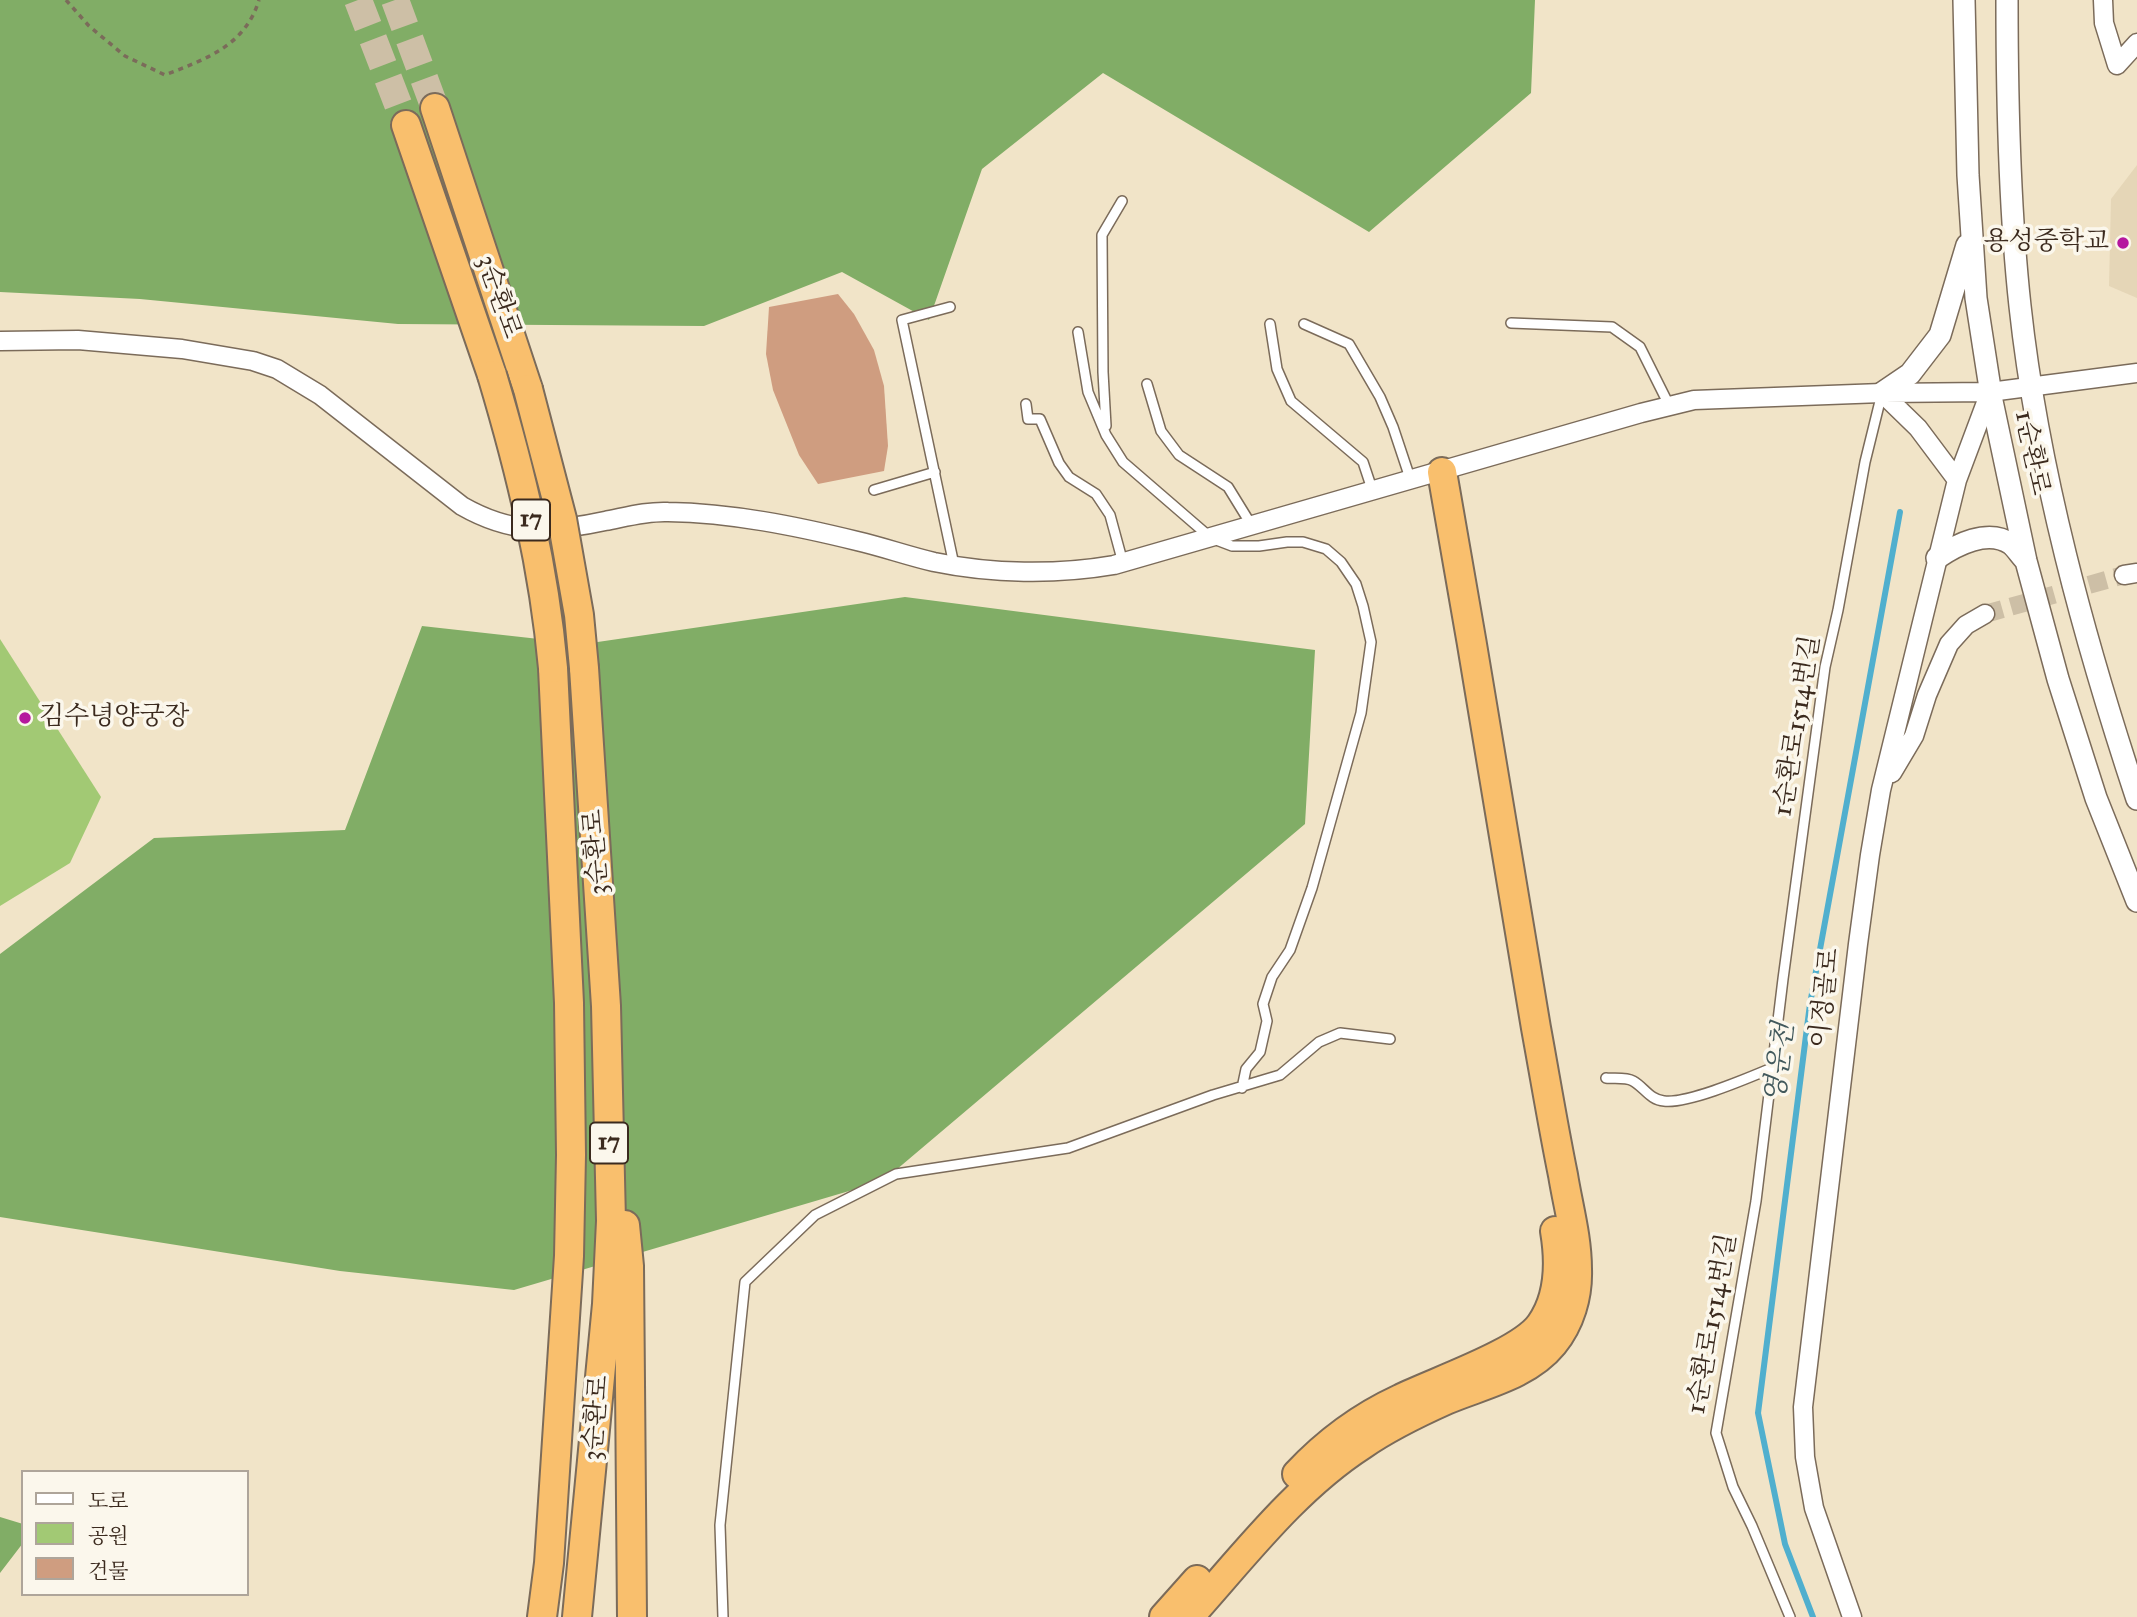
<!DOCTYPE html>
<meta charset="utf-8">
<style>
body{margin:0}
#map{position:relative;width:2137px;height:1617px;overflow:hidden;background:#f1e4c8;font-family:"IM FELL Great Primer","Noto Serif KR",serif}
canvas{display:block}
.legend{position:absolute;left:21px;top:1470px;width:228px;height:126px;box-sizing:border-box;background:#fbf7ec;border:2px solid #aea59a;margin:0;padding:9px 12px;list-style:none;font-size:21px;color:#3b2a1e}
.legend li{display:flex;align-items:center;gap:14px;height:35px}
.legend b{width:35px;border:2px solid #aea59a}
</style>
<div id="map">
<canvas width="2137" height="1617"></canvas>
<ul class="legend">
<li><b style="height:9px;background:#fff"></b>도로</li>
<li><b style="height:19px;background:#a2c974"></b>공원</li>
<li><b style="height:19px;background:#cf9d80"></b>건물</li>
</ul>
</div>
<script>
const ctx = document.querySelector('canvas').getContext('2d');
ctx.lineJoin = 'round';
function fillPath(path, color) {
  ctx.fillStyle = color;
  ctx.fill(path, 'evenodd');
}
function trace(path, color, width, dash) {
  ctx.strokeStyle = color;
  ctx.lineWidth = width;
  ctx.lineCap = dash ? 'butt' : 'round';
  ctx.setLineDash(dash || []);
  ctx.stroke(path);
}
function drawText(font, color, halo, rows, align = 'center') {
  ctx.font = font + ' "IM FELL Great Primer","Noto Serif KR",serif';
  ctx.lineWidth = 7;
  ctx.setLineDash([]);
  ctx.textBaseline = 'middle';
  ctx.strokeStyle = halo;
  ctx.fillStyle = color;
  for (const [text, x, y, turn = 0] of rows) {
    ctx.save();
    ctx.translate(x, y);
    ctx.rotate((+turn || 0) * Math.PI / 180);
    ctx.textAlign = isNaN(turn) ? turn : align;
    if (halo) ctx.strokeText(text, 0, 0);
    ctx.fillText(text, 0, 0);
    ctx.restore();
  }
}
const built = new Path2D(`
 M2137,165V298L2109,286L2111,199Z`);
const green = new Path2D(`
 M0,639L101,797L70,863L0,906Z`);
const forest = new Path2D(`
 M0,0H1535L1531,93L1369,232L1103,73L982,169L929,320L842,272L704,326L398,324L140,299L0,292Z
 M905,597L1315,650L1305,824L883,1181L514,1290L340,1271L0,1217V954L154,838L345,830L422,626L584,644Z
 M0,1517L23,1524V1543L0,1573Z`);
const stream = new Path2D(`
 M1813,1617L1785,1544L1758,1413L1810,1004L1900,512`);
const building = new Path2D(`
 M838,294L854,314L874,350L884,386L888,446L884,471L818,484L799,455L773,390L766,354L769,307Z`);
const minorTunnel = new Path2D(`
 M1985,614L2124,575`);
const trunkTunnel = new Path2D(`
 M358,0L406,125
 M395,0L435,108`);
const path = new Path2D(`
 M66,0L89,26L125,56L165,75C206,59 245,46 259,0`);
const service = new Path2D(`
 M950,307L902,320L954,565
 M1511,323L1612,327L1640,347L1669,405
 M1270,324L1277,369L1291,401L1363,462L1373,492
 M1304,324L1349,344L1380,397L1393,427L1411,481
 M1078,332L1088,392L1106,435L1123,462L1211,538L1232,546H1259L1287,542H1303L1326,549L1341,562L1356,584L1363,606L1371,642L1361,713L1312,888L1290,950L1272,977L1263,1004L1267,1021L1260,1052L1246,1069L1242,1088
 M1147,384L1161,431L1179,455L1228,487L1252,526
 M1026,404L1028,419H1040L1059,463L1069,477L1096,494L1110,515L1123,563
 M1106,426L1103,372L1102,235L1122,201
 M874,490L935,472
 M1606,1078C1614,1079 1626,1077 1633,1081C1644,1087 1650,1100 1664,1101C1688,1104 1748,1078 1772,1068
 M723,1617L720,1525L745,1282L815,1215L896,1174L1068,1148L1213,1095L1280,1075L1319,1042L1340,1033L1390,1039
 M1790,1617L1752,1526L1733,1487L1716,1433L1756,1201L1783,979L1825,667L1838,610L1865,462L1882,393`);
const minor = new Path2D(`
 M2103,0L2104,23L2117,65
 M2117,65L2137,43
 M0,341L78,340L182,349L253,361L277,369L320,395L462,506C511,534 550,533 605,521C626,517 647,511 668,512C732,513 796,526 857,541C883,547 908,556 934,562C992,574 1056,575 1114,565L1641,413L1694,400L1882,393L1990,392L2137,373
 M1882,393L1918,428L1957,480
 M2124,575L2137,573
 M1892,773L1914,736L1927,695L1949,644L1966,625L1985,614
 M1852,1617L1814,1508L1805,1457L1803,1407L1858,944L1870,855L1881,790L1957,480L1990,392`);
const tertiary = new Path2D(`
 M1964,0L1968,175L1976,298L1992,401L2026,561L2058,679L2096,798L2137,901
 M2007,0C2007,102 2009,205 2020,306C2038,472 2085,642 2137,799
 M1882,393L1910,374L1940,335L1967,245
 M1937,558C1956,545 1988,528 2011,544C2016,548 2021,556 2026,561`);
const trunk = new Path2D(`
 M435,108L528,389
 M406,125L492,375
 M625,1225L629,1266L632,1617
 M1297,1474C1327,1442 1361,1417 1400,1399C1434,1382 1521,1353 1541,1324C1560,1297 1560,1261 1555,1231
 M542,1617L549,1563L569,1256L571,1155L569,1003L553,668
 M577,1617L607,1304L611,1221L606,1006L584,668
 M1164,1617L1197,1580
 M1189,1617C1243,1557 1294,1489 1362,1445C1388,1427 1417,1413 1446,1400C1481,1385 1527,1376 1553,1344C1570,1323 1578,1296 1577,1269C1577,1237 1568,1206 1563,1175C1553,1126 1545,1077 1536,1028C1505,842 1475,657 1442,472`);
const trunkBridge = new Path2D(`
 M492,375C521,472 544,567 553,668
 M528,389L562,519L579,615L584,668`);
const markers = [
 [2123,243,7,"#b5179e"],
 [25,718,7,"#b5179e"]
];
const shields = [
 [531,520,38],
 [609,1143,38]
];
const shieldNames = [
 ["17",531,520],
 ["17",609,1143]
];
const poiNames = [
 ["용성중학교",2109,243],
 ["김수녕양궁장",39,718,"left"]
];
const streetNames = [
 ["3순환로",498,297,71],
 ["1순환로",2031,453,78],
 ["1순환로1514번길",1798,726,-81],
 ["3순환로",597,852,-94],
 ["이정골로",1826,998,-84],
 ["1순환로1514번길",1713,1324,-80],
 ["3순환로",597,1418,-85]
];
const waterNames = [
 ["영운천",1781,1063,-83]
];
fillPath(built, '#e5d6b7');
fillPath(green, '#a2c974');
fillPath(forest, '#81ad66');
trace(stream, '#50afce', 6);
fillPath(building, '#cf9d80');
trace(minorTunnel, '#cdbfa6', 18, [18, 9]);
trace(trunkTunnel, '#cdbfa6', 28, [28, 14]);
trace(service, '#7b6b5a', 12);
trace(minor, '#7b6b5a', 21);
trace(tertiary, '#7b6b5a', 24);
trace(trunk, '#7b6b5a', 32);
trace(path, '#7b6b5a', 3.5, [5, 5]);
trace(service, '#fff', 9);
trace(minor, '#fff', 18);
trace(tertiary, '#fff', 21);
trace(trunk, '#f9bf6d', 28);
trace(trunkBridge, '#7b6b5a', 32, []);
trace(trunkBridge, '#f9bf6d', 28);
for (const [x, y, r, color] of markers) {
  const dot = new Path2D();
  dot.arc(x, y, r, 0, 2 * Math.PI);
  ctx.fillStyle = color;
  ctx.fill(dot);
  trace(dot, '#fbf7ec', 2.5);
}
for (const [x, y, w] of shields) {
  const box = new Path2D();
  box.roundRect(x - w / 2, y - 20.5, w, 41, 5);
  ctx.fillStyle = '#fbf7ec';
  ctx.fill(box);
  trace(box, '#3b2a1e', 2);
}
drawText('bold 24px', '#3b2a1e', null, shieldNames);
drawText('26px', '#3b2a1e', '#fbf7ec', poiNames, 'right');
drawText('26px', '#3b2a1e', '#fbf7ec', streetNames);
drawText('italic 28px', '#42595c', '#fbf7ec', waterNames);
</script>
